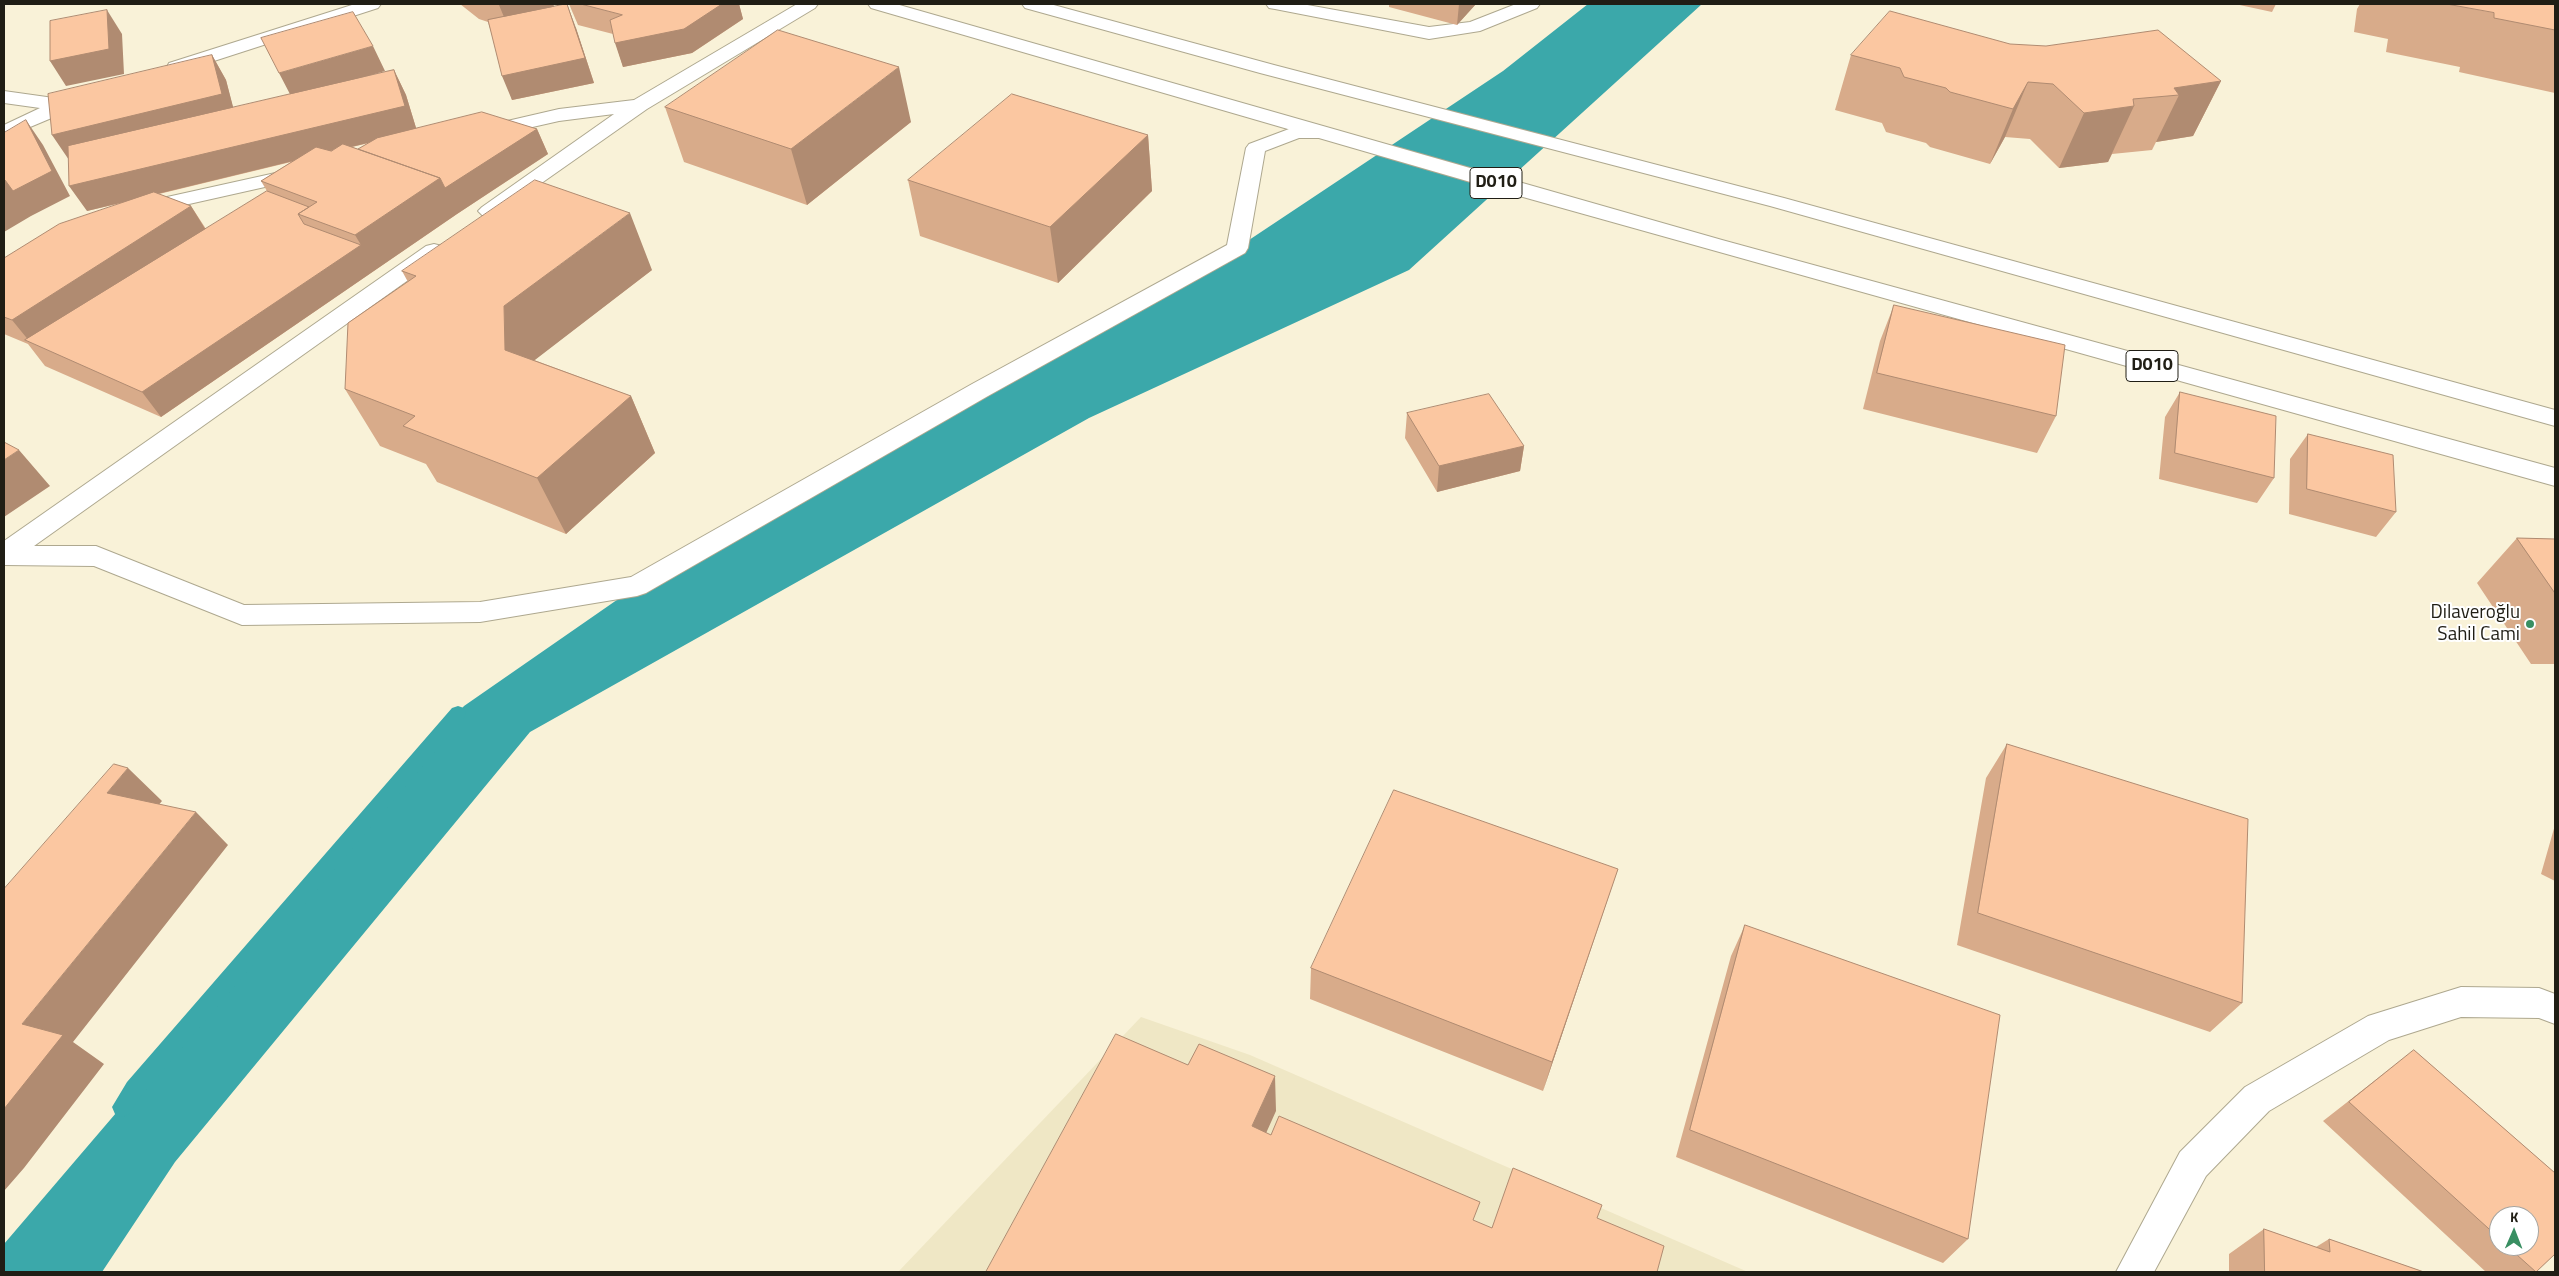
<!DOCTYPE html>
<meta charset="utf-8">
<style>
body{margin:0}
#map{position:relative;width:2559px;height:1276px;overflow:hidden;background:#f9f2d8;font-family:"Titillium Web",sans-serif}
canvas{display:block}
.frame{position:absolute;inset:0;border:5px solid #201e15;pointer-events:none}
.north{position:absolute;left:2489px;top:1206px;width:50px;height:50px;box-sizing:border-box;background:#fff;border:1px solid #a6a5a1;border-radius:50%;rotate:1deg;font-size:14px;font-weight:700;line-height:20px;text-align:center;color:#201e15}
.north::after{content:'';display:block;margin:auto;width:18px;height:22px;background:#398f62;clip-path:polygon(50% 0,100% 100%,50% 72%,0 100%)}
</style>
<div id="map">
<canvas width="2559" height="1276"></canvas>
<div class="frame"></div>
<div class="north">K</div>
</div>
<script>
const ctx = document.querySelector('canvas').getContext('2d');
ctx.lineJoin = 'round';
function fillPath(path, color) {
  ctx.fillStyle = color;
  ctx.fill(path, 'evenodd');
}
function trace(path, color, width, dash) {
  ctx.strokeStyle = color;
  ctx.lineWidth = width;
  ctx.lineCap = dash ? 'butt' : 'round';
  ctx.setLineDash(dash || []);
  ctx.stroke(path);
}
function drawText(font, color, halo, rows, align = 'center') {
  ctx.font = font + ' "Titillium Web",sans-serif';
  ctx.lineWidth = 4;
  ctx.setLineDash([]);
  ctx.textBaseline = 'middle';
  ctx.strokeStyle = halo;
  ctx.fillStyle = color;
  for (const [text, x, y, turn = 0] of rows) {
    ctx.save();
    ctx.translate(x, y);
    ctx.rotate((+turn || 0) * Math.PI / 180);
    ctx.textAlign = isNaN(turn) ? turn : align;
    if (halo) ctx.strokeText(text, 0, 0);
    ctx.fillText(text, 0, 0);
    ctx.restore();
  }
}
const built = new Path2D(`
 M1141,1017L1250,1055L1748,1272H898Z`);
const water = new Path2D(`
 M1588,4H1702L1409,270L1089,418L530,732L175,1162L102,1272H4V1244L464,706L637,586L1237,248L1503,71Z`);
const stream = new Path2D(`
 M458,706L464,708L466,713L464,718L141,1096L129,1114L122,1117L115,1114L112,1107L127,1082L452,708Z`);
const minor = new Path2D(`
 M355,4H381L378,8L183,71H169L167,67L169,63Z
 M797,4H818L815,8L647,109L496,215L489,217L482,215L478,211L482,207L614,114L559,121L484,138L477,136L474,132L477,128L559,109L634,100Z
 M1266,4H1302L1429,27L1470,22L1516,4H1540L1537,8L1480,31L1429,39L1275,9L1269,8Z
 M4,91L61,99L85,91L92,93L95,97L92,101L4,138V125L40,108L4,103Z
 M1297,126L1330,130L1333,134L1330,138H1299L1265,151L1248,248L1245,253L988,396L646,593L637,596L480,622L242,625L94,566L4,565V541L426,246L434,244L442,246L445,251L442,256L34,546H96L244,605L480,602L631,577L972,384L1227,245L1246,148L1249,144Z
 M298,168L305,170L308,174L305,178L140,215L133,213L129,209L133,205L140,203Z
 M2461,987L2539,988L2555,994V1024L2539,1018L2461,1017L2389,1040L2269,1111L2206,1176L2154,1272H2116L2180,1152L2245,1087L2368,1016Z`);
const highway = new Path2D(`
 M868,4H896L1722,240L2555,468V486L1498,190L871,8Z
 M1022,4H1050L1274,65L1784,198L2555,410V426L1770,206L1260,73L1025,8Z`);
const wall = new Path2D(`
 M460,4H553L554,7L576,28L594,83L512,100L488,22L479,19Z
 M569,4H739L743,19L692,53L623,67L613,34L578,25Z
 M1389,4H1476L1457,25L1389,7Z
 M2235,4H2276L2272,12Z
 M2360,4H2555V93L2459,72L2460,67L2386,52L2388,39L2354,32L2357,9Z
 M212,55L226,80L233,108L291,94L385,71L355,79L394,70L406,95L416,128L537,129L548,154L457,214L161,417L45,366L28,344L4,334V258L121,203L87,211ZM369,143L358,149L352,147ZM291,162L261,181L267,191L206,229L191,206L159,194Z
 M1851,55L2221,81L2193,136L2156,142L2152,150L2112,154L2108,162L2059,168L2030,139L2005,137L1990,164L1930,147L1926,143L1886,132L1882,123L1835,110Z
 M665,107L911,122L807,205L684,162Z
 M1148,135L1152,191L1058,283L920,236L908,180Z
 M652,270L534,360L631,396L655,453L566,534L437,482L426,464L380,446L345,389L408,282L402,271Z
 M1894,305L2056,416L2037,453L1863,409L1880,341Z
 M2180,392L2274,478L2257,503L2159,479L2165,417Z
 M1407,413L1524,446L1520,471L1437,492L1405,438Z
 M2308,434L2396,512L2376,537L2289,514L2290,459Z
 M2517,538L2555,539V664H2531L2477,583Z
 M2007,744L2242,1003L2210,1032L1957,945L1986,778Z
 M2555,825V881L2541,874Z
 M1618,869L1543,1091L1310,999L1311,968Z
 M1745,925L1968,1239L1943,1263L1676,1157L1731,956Z
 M2414,1050L2555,1173V1254L2536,1272H2486L2323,1121ZM2499,1216H2529V1246H2499Z
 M2264,1229L2316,1247L2329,1239L2424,1272H2229V1254Z`);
const shadedWall = new Path2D(`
 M502,4H553L556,11L509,29L499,5Z
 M567,4L576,28L594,83L512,100L502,76Z
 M722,4H739L743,19L692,53L623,67L615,43Z
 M1459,4H1476L1457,25Z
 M107,10L122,34L124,74L66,86L50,61Z
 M373,46L385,71L292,98L279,73Z
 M212,55L226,80L236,118L69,160L52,135Z
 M899,67L911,122L807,205L791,149Z
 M394,70L406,95L417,131L87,211L69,186Z
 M2221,81L2193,136L2156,142L2179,95L2174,88Z
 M2028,82L2005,137L1990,164L2013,109Z
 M2134,106L2108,162L2059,168L2084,113Z
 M26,120L43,145L70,196L31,216L4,232V181L5,180Z
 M537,129L548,154L457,214L161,417L142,392L361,245L355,235L440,178Z
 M1148,135L1152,191L1058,283L1050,227Z
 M191,206L207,232L30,342L12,320Z
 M630,213L652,270L531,363L505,350L504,306Z
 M631,396L655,453L566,534L537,478Z
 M1524,446L1520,471L1437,492L1439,466Z
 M19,450L50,486L4,517V460Z
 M128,768L162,801L141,826L107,793Z
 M196,812L228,845L73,1042L104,1064L24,1168L4,1191V1109L22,1024Z
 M1618,869L1607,901L1543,1091L1552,1062Z
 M1275,1076L1276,1111L1254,1160L1252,1126Z`);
const building = new Path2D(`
 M567,4L585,58L502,76L488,20Z
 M581,4H722L684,29L615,43L610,20L622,15Z
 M2447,4H2555V30L2494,18V13Z
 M107,10L109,49L50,61V21Z
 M1890,11L2010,44L2046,46L2158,30L2221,81L2174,88L2179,95L2133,99L2134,106L2084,113L2053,84L2028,82L2013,109L1950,92L1946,88L1904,77L1900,68L1851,55Z
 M353,12L373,46L279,73L261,38Z
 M778,30L899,67L791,149L665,107Z
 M212,55L222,94L52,135L48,94Z
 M394,70L405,106L69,186L68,146Z
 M1012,94L1148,135L1050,227L908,180Z
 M482,112L537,129L445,188L440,178L358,149L377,138Z
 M26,120L52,171L13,191L5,180L4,179V133Z
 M343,144L440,178L355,235L298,214L317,202L261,181L316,147L331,151Z
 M535,180L630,213L504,306L505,350L631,396L537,478L403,426L415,416L345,389L348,323L416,276L402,271Z
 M267,191L309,207L298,214L304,224L361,245L142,392L25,340Z
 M154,192L191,206L12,320L4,317V258L59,224Z
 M1894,305L2065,345L2056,416L1877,373Z
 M2180,392L2276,416L2274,478L2175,453Z
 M1489,394L1524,446L1439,466L1407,413Z
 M2308,434L2393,455L2396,512L2307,489Z
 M4,442L19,450L4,460Z
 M2517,538L2555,539V593Z
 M2007,744L2248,819L2242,1003L1978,913Z
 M114,764L128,768L107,793L196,812L22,1024L63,1035L4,1109V889Z
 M1394,790L1618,869L1552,1062L1311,968Z
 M1745,925L2000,1015L1968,1239L1690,1130Z
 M1116,1034L1188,1065L1199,1044L1275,1076L1252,1126L1271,1135L1279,1116L1480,1202L1473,1220L1492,1228L1513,1168L1602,1205L1597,1218L1664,1246L1657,1272H986Z
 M2414,1050L2555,1173V1254L2536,1272L2507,1246H2529V1216H2499V1238L2349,1102Z
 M2264,1229L2330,1252L2329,1239L2424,1272H2265Z`);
const markers = [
 [2530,624,5,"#398f62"]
];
const shields = [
 [1496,183,52],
 [2152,366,52]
];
const shieldNames = [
 ["D010",1496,183],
 ["D010",2152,366]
];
const poiNames = [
 ["Dilaveroğlu",2520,613],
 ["Sahil Cami",2520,635]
];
fillPath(built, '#efe7c5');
fillPath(water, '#3ba8aa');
fillPath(stream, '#3ba8aa');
trace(minor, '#aea88f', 2);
trace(highway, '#aea88f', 2);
fillPath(minor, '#fff');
fillPath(highway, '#fff');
fillPath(wall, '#d8ab8a');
fillPath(shadedWall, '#b08b71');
fillPath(building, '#fbc7a1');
trace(building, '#b08b71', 1);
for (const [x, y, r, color] of markers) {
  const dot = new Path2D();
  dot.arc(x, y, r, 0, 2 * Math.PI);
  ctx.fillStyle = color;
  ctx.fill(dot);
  trace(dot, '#fff', 2);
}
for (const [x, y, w] of shields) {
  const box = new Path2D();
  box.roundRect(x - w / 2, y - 15.5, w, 31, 4);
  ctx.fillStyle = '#fff';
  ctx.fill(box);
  trace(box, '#201e15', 1);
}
drawText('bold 18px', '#201e15', null, shieldNames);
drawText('19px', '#201e15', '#fff', poiNames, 'right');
</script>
